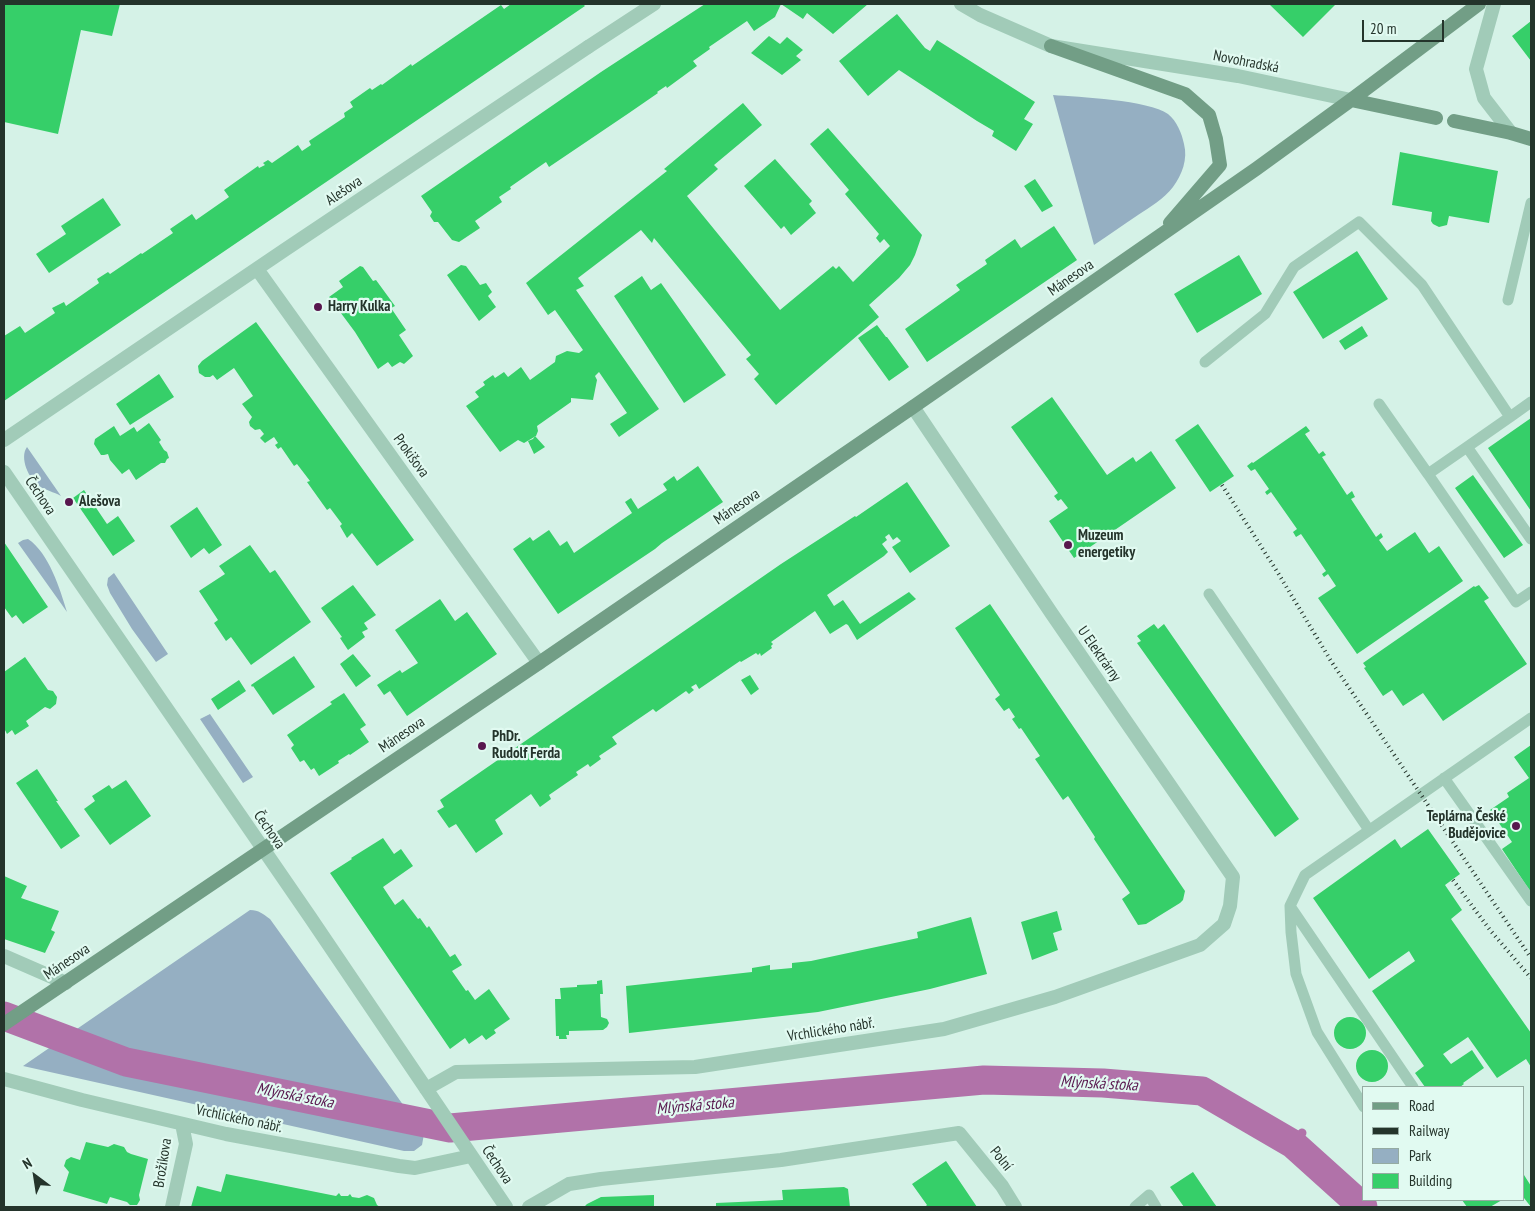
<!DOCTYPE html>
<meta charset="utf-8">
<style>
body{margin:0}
#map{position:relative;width:1535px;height:1211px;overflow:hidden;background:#d5f2e7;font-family:"PT Sans Narrow",sans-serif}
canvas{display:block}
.frame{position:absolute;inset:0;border:5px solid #24342b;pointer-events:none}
.legend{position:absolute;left:1362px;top:1086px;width:162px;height:115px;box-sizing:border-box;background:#e1faf1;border:1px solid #95aba2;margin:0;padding:6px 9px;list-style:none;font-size:15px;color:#24342b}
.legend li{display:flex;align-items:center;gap:10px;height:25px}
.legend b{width:25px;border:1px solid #95aba2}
.north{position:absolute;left:10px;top:1151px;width:50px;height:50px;-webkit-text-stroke:4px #e1faf1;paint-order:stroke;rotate:329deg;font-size:14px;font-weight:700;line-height:20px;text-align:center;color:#24342b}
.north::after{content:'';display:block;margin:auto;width:18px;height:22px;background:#24342b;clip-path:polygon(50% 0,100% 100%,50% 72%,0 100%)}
.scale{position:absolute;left:1362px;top:20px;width:82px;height:22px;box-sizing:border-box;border:2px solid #24342b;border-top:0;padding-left:6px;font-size:15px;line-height:18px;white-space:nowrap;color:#24342b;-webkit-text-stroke:4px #e1faf1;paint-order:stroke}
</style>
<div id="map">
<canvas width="1535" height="1211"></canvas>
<div class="frame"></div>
<ul class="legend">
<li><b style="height:6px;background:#729e86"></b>Road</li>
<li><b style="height:6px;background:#24342b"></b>Railway</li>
<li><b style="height:14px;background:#95afc2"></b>Park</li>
<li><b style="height:14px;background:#36cf69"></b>Building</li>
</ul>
<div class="north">N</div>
<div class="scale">20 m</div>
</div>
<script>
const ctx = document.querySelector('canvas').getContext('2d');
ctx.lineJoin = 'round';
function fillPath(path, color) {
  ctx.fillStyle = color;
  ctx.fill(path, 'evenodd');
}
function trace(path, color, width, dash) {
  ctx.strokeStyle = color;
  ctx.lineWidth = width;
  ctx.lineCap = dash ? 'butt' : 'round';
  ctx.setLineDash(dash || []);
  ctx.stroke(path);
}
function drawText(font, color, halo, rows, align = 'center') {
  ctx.font = font + ' "PT Sans Narrow",sans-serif';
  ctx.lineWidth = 4.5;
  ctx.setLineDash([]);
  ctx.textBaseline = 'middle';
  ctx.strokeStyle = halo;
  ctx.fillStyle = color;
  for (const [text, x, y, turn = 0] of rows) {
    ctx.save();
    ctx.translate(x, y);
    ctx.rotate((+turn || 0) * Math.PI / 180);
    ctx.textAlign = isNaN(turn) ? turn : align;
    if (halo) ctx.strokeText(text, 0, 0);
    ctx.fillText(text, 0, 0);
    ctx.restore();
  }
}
const green = new Path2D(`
 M1053,95C1078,97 1149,100 1168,114C1177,121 1182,134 1184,144C1188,159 1182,175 1173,187C1164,199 1150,207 1138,215C1123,225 1109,235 1094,245Z
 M27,447L61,496C54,492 45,490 39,486C29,479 19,458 27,447Z
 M28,539C49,553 60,589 67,612L18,543L23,540Z
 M114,573L168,654L156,662L132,629L110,593L107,585L108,578Z
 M210,714L253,777L243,783L200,719Z
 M250,910C259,910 263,914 270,919L424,1134L422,1145L414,1151H404L23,1066Z`);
const stream = new Path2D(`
 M1293,1144L1302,1133`);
const canal = new Path2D(`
 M4,1016L126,1062L450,1128L984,1080L1103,1083L1202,1091L1293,1144L1363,1207`);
const building = new Path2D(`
 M4,4H120L112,36L81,30L58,134L4,122Z
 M511,4H583L585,6L4,401V336L20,326L25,333L55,313L52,308L64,302L66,306L99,283L97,279L108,272L110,274L141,253L142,254L173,233L170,229L192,214L196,220L229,197L224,190L258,166L259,168L265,165L263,163L268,160L272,163L298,145L302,151L311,145L309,141L345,117L344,113L353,107L350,102L370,88L372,90L381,84L382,85L411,64L412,66L501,5L504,9Z
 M705,4H868L833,34L807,13L803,19L781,4L775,17L754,31L747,21L709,47L710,49L693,61L697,66L667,88L666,86L657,92L658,93L629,113L549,167L546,162L510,187L511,189L499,197L502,202L475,221L480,228L459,242L452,240L438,222H434L430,216L432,212L430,209L421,196L601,72Z
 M1269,4H1336L1303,37Z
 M897,14L925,48L930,51L937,40L1035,102L1024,119L1033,124L1016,151L992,136L994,131L977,121L899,70L868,96L839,61Z
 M1531,21V61L1512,36Z
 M769,36L780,44L787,37L803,50L796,56L801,60L782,75L751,53Z
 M743,103L762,125L714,165L718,169L687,196L780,310L833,266L836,269L839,266L853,282L890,246L884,239L880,243L876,238L879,234L845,194L849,190L810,144L828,128L922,235L915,255L910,265L899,278L869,305L879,317L776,405L754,379L759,374L746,359L751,355L654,238L652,243L641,230L578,278L584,286L576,290L659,409L619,437L610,424L627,413L599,372L595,376L597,380L593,400L571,398V402L537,426L538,431L536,436L524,443L518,440L500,452L466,406L479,397L475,392L485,385L483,382L493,375L495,378L504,372L508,377L521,367L530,380L555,362L556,356L567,351L579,353L583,350L555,310L548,315L526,283L667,171L664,169Z
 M1400,152L1498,171L1489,223L1449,216L1447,225L1439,227L1433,224L1431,221L1432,212L1392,205Z
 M775,159L812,201L809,204L816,213L791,235L784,226L781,229L744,186Z
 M1035,179L1053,206L1042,212L1024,186Z
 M103,198L121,225L49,273L36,254L66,234L61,226Z
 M1054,226L1077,260L927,362L905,329L960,290L956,285L987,264L985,260L1015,239L1021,248Z
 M1357,251L1388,299L1323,339L1293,292Z
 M1239,255L1262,294L1197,333L1174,294Z
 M461,265L466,266L480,285L486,283L492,292L488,296L496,307L479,321L447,275Z
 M360,266L363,267L373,281L376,280L395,306L391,308L406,330L399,335L413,356L404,364L400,362L392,367L388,362L378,369L355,332L329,297L343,287L339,281Z
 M642,276L651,290L661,283L726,375L684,403L614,296Z
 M256,322L414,540L377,566L352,533L347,538L340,526L342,524L330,508L327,510L307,482L310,481L297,464L294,466L281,447L278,449L275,445L278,443L274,437L265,443L260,438L264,434L260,429L255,430L250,426L249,422L252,417L242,404L253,396L234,368L217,380L213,375L210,377H205L199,373L198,366L202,361Z
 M877,325L886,337H887L909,367L889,381L858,338Z
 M1362,326L1368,336L1345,350L1339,341Z
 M159,374L174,397L130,425L116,404Z
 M1052,397L1107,475L1133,457L1136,462L1151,451L1176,488L1074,558L1049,521L1068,508L1061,499L1058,501L1054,496L1058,493L1011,427Z
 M1531,418V511L1488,448Z
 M149,423L161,440L159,442L164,450L167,452L169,458L167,459L165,463H161L136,480L129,469L122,474L110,460L108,454L104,455H101L94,444L95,439L114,426L120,436L134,427L137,432Z
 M1198,424L1234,476L1210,492L1175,440Z
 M1306,426L1310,431L1305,434L1319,454L1323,451L1326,455L1322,457L1347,495L1352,491L1355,497L1351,499L1376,537L1381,533L1383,537L1379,540L1387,551L1415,532L1429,553L1439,546L1463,581L1357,654L1318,598L1336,586L1328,574L1324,577L1322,574L1326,571L1301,534L1296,537L1293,532L1297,529L1271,492L1267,495L1265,492L1269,489L1255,469L1251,471L1247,466L1252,462L1253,463Z
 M535,436L545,447L534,454L528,441L533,439Z
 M698,466L723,502L662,543L655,549L558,614L513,549L530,537L533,541L549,530L560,546L567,541L574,553L632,513L625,502L631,498L638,509L667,490L663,484L674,476L677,481Z
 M1473,475L1523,545L1504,558L1455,488Z
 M907,482L950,546L910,573L892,547L901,541L897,537L893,540L889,534L885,537L887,540L882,544L888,552L884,556L827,595L834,606L843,600L860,624L909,592L916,599L857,640L848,625L846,624L830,634L815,611L771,642L773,644L771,646L772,648L761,656L760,653L758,655L756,653L741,662L740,661L699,689L696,684L691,687L694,690L689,694L686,691L656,712L653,709L612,737L617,744L599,756L601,759L590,767L588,764L576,772L578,775L549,795L551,799L540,807L531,794L495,820L503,834L476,853L456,824L449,828L437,811L444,807L440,800L781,564L855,516L856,517Z
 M84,490L107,524L118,516L135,541L113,556L73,498Z
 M197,507L222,545L209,554L204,548L191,558L170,526Z
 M4,542L48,607L23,624L16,615L12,618L4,607Z
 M250,545L270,573L275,570L311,622L251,665L231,637L226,641L214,623L218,620L199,591L225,574L219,566Z
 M353,585L376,615L364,623L368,629L362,632L365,637L348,650L340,638L342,637L321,608Z
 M1479,585L1489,598L1484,601L1527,664L1443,721L1423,693L1403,706L1392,690L1383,696L1364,668L1366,667L1363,663L1474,586L1475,587Z
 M440,599L455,621L467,612L497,654L407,716L390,691L384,695L377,685L400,670L402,673L418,663L395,630Z
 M990,604L1185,891L1183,900L1180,903L1146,924L1138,925L1122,899L1130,893L1094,839L1095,837L1068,796L1063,800L1035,759L1040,756L1021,728L1019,729L1012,719L1015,717L1009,708L1004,711L995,699L1000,695L955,628Z
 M1154,624L1158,629L1164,624L1299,819L1275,837L1137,643L1141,641L1137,636Z
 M353,654L371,676L356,687L340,664Z
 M294,656L315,687L273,715L253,686L252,687L251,685Z
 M25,657L48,690L53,691L57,697L56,704L50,709L45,707L26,721L29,726L15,735L12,730L7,734L4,728V672Z
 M750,675L759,689L751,695L741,680Z
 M239,680L246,691L218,710L211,699Z
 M344,693L366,725L360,729L369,742L350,755L349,754L338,761L339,763L319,776L314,768L311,770L304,760L300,762L291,748L294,745L287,735L332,704L330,702Z
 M1531,745V890L1530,891L1502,849L1512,842L1490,810L1509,797L1507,793L1529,778L1514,757Z
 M37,769L58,801H56L80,836L61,849L16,783Z
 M126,780L151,816L110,845L84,809L95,801L92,796L109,785L112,789Z
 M1428,829L1460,874L1445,885L1462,910L1451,919L1531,1033V1067L1526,1059L1497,1078L1468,1037L1443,1054L1451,1064L1472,1050L1484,1068L1463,1083L1464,1084L1460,1087H1425L1415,1073L1424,1066L1372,991L1415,961L1409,951L1369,979L1313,898L1395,839L1401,848Z
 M383,838L394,854L401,849L413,866L383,887L395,905L403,899L418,919L420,918L427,928L429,926L450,957L455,954L462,965L452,971L466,991L468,990L475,1000L489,989L510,1019L494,1030L496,1033L486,1040L482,1035L469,1044L465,1038L450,1049L330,873L352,859L351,858Z
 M4,876L27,886L21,898L59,911L51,930L55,932L45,953L4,939Z
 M1057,911L1062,930L1053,933L1058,950L1032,960L1021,922Z
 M971,917L987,974L930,989L818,1012L629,1033L626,986L752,972V968L770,965V970L792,968V963L811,961L918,938L917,932Z
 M602,980L603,994H600L601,1017L607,1019L609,1023L607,1027L603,1030L569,1031V1035H566L567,1039H559V1036H556L555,999H561L560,988L577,987V985L597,984V981Z
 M1334 1033a16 16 0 1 1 32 0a16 16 0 1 1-32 0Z
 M1356 1066a16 16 0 1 1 32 0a16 16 0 1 1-32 0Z
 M86,1142L108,1147L114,1144L124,1147L127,1152L131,1154L148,1159L139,1195L140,1200L137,1205H130L127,1202L110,1197L107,1204L63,1191L69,1172L64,1166L66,1160L71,1157L80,1160Z
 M946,1161L977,1207H927L926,1206L927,1205L912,1184Z
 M1193,1172L1214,1203L1217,1207H1184L1170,1187Z
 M226,1174L336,1196L339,1193L341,1196H348L350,1194L352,1197L359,1198L367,1195L374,1198L377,1205L380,1207H191L197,1186L221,1192Z
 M1524,1175L1531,1186V1207L1524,1198Z
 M844,1187L848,1189L850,1207H716V1203L783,1200L782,1190Z
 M654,1195V1207H584L587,1204L601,1197Z
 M1462,1200H1502L1490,1207H1467Z`);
const service = new Path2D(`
 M1508,300L1531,203
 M1205,362L1265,314L1294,267L1359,222L1422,285L1510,417L1467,447
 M1379,404L1428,474L1467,447L1531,539
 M1510,417L1531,402
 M1428,474L1516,602L1531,592
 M1209,594L1369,830
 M1444,778L1531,901
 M1290,906L1413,1087
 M1364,1107L1317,1032L1296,974L1291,932L1290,906L1305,875L1531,718
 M1135,1207L1149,1195L1156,1207`);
const minor = new Path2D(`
 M257,269L539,663
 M4,440L286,249L588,47
 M4,472L310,917L506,1207
 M4,956L66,983
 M4,1079L82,1100L226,1134L399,1166L415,1168L471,1156
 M426,1089L456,1072L695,1067L944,1029L1055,997L1200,945L1224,924L1230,906L1233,877L1052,614L913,407
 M172,1207L186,1144L182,1124
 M529,1207L569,1184L601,1179L781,1160L959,1133L1002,1186L1015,1207`);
const tertiary = new Path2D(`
 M961,4L980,15L1051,46L1238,76L1351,100
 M1494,4L1476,69L1484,98L1511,133
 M588,47L654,4`);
const secondary = new Path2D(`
 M1051,46L1185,94L1209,115L1216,139L1220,165L1170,223
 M1351,100L1436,118
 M1454,121L1511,133L1531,139
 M4,1024L539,663L913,407L1256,169L1351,100L1479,4`);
const rail = new Path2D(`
 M1222,485L1278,573L1331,661L1531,958
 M1453,880L1490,930L1531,978`);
const markers = [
 [318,307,5,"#58174e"],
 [69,502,5,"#58174e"],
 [1068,545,5,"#58174e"],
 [482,746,5,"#58174e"],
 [1516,826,5,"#58174e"]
];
const streetNames = [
 ["Novohradská",1246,62,11],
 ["Alešova",344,191,-34],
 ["Mánesova",1071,278,-35],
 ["Prokišova",411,456,54],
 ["Čechova",40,496,56],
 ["Mánesova",737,507,-34],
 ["U Elektrárny",1099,654,55],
 ["Mánesova",402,735,-34],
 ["Čechova",269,830,55],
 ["Mánesova",67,962,-34],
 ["Vrchlického nábř.",831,1030,-9],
 ["Vrchlického nábř.",239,1119,12],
 ["Polní",1001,1159,51],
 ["Brožíkova",163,1163,-81],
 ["Čechova",497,1165,56]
];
const poiNames = [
 ["Harry Kulka",328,307],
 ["Alešova",79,502],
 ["Muzeum",1078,536],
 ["energetiky",1078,553],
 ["PhDr.",492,737],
 ["Rudolf Ferda",492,754],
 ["Teplárna České",1506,817,"right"],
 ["Budějovice",1506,834,"right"]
];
const waterNames = [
 ["Mlýnská stoka",1099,1084,3],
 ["Mlýnská stoka",295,1096,11],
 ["Mlýnská stoka",695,1106,-5]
];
fillPath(green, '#95afc2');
trace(stream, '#b172a9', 9);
trace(canal, '#b172a9', 29);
fillPath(building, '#36cf69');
trace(service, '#a1cbb8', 11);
trace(minor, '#a1cbb8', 14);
trace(tertiary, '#a1cbb8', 14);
trace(secondary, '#729e86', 14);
trace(rail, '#24342b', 4, [1, 4]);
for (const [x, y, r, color] of markers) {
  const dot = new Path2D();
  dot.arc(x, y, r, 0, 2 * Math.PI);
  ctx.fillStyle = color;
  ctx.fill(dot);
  trace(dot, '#e1faf1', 2);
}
drawText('15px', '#24342b', '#e1faf1', streetNames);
drawText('bold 15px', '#24342b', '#e1faf1', poiNames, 'left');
drawText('italic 16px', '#58174e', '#e1faf1', waterNames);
</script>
